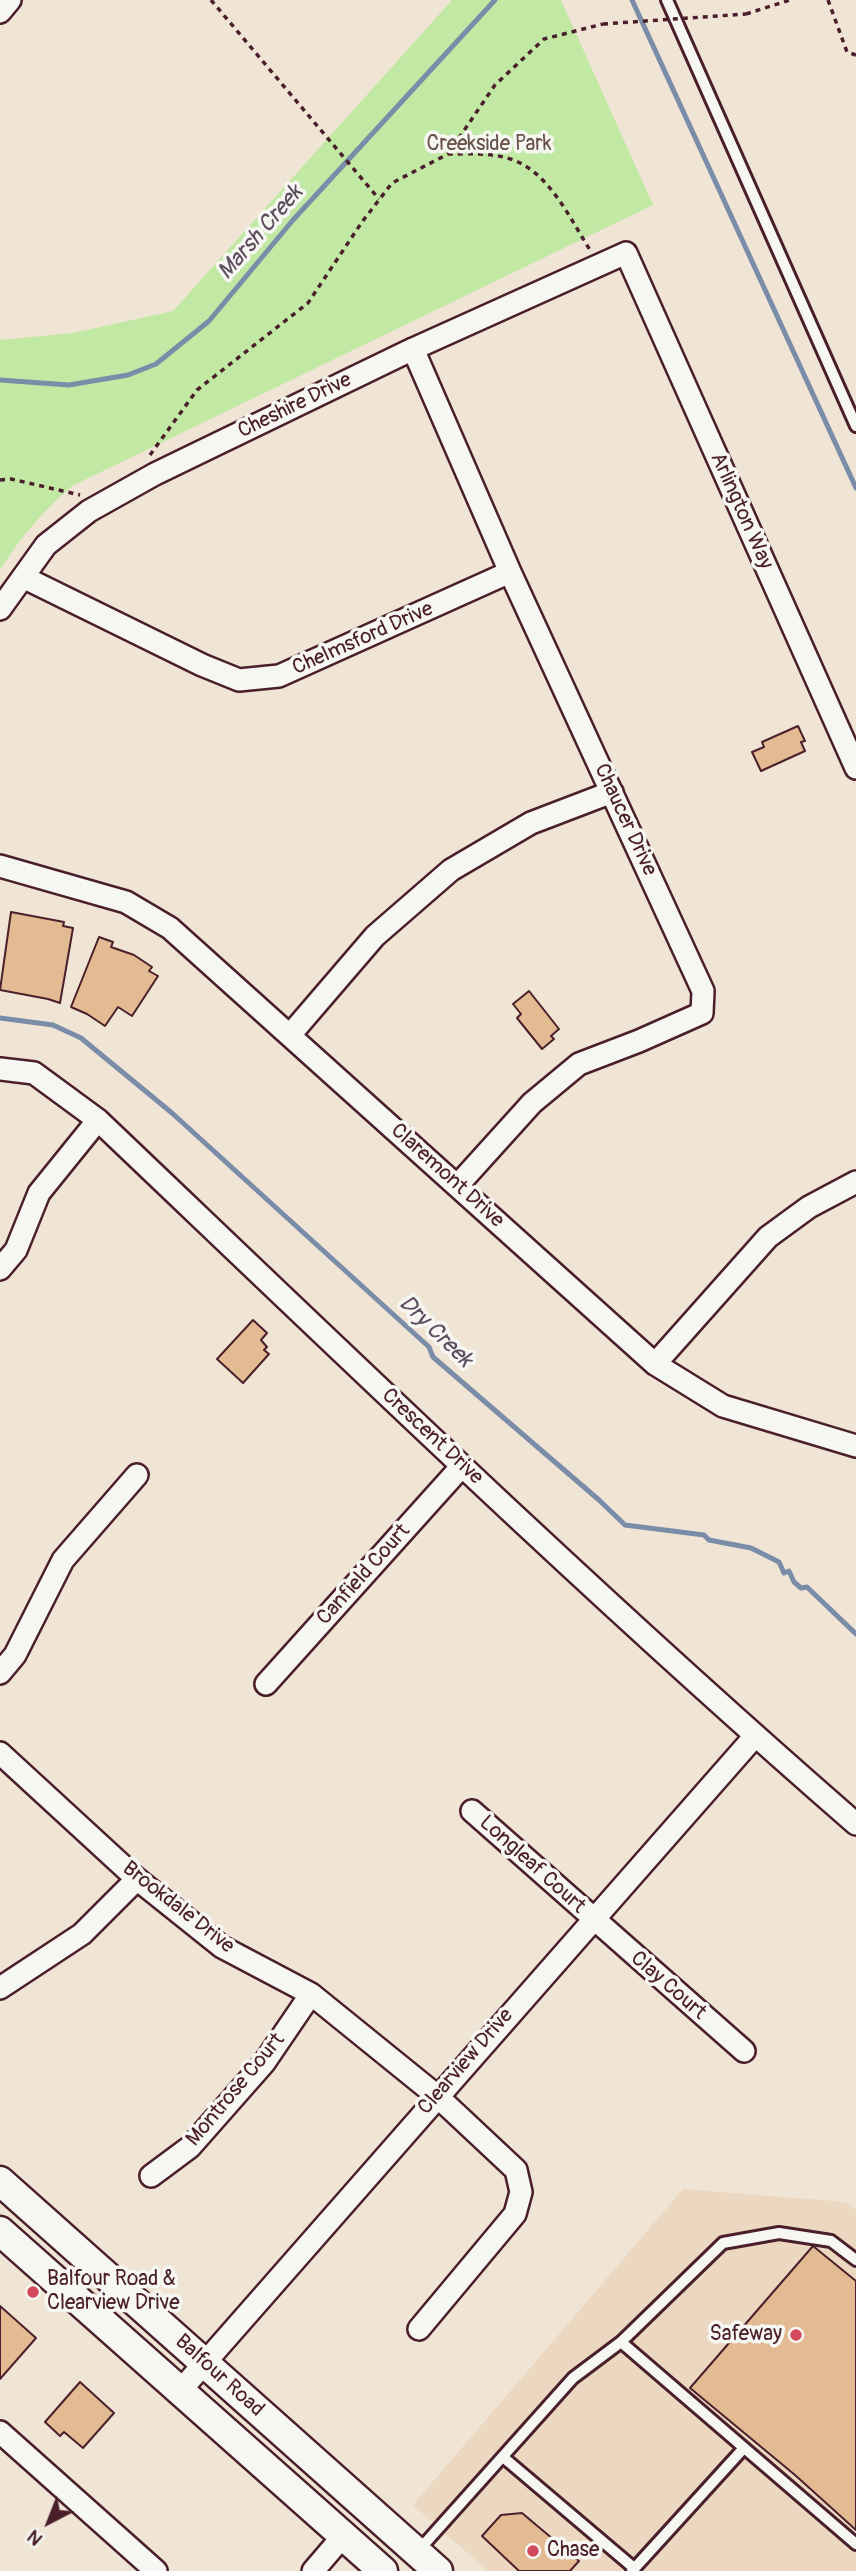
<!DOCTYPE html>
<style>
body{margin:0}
#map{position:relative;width:856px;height:2571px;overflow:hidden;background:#f0e4d5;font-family:Pangolin,sans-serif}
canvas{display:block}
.north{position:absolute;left:14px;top:2487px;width:70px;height:70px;-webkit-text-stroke:5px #f6f6f2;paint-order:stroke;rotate:222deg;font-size:19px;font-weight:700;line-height:28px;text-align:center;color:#4a1f2b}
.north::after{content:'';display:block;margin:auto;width:24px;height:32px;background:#4a1f2b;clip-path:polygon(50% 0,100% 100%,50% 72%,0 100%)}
</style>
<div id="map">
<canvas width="856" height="2571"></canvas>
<div class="north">N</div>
</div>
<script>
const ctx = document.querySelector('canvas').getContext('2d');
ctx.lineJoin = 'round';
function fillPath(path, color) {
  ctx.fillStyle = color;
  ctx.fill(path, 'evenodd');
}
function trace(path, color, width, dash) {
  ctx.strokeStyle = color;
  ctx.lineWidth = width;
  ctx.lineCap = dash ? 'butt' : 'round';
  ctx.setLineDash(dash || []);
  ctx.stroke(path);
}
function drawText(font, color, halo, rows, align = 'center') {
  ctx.font = font + ' Pangolin,sans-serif';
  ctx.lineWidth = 7;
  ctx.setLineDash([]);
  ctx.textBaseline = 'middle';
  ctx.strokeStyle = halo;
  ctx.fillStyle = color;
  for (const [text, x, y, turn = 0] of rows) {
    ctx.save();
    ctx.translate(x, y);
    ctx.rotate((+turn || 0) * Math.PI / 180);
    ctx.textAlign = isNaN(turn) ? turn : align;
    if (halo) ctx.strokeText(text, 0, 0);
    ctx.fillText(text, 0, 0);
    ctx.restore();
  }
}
const built = new Path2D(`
 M683,2189L846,2202L856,2210V2571H488L413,2505Z`);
const green = new Path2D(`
 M452,0H561L653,205L72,486C45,509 19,539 0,570V340L73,333L173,311Z`);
const stream = new Path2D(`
 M632,0L856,488
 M0,380L69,385L128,375L156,364L209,321L293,220L495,0
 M0,1018L53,1025L81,1038L172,1113L429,1347L433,1357L599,1500L625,1525L704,1535L709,1540L751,1548L779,1562L784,1573L789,1571L794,1582L801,1588L807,1587L856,1634`);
const building = new Path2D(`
 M798,726L805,741L801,742L805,751L761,771L752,752L764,747L762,742Z
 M11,912L64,922L63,926L73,928L60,1003L48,999L0,990Z
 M99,937L113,942L111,947L134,955L152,967L149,971L158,976L132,1016L118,1007L105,1026L87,1014L71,1007Z
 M529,991L559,1029L551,1036L554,1039L542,1049L517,1018L521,1014L513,1004Z
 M253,1320L267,1333L261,1340L267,1347L264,1350L269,1354L243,1383L217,1359Z
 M813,2246L856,2281V2530L795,2475L690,2388Z
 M0,2306L36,2338L0,2379Z
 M80,2382L114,2413L83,2448L64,2432L60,2436L45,2422Z
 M522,2513L579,2561L570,2571H519L482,2536L501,2515Z`);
const path = new Path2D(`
 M211,0L379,199
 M828,0L847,52L856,55
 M746,14L790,0
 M448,154C470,154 497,152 518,162C551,177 571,220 590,250
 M150,455L197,390L308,303L362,222L392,183L448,154L495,85L544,39L603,24
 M0,480L11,479L80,495`);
const service = new Path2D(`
 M667,0L856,426
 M621,2342L856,2544
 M503,2457L634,2568
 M419,2550L573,2378L621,2342L723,2243L779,2233L831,2241L856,2260
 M632,2571L743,2449`);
const minor = new Path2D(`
 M0,12L10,0
 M413,349L510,572L703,991L702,1013L639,1041L579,1064L532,1103L457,1186
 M23,577L202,665L239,680L279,676L510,572
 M0,609L46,545L89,511L155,474L413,349L626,253L856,768
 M0,866L126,902L170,928L655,1364L723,1406L856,1446
 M290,1035L375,936L451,870L531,823L612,792
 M0,1069L34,1073L98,1120C348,1358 596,1598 856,1824
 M0,1269L16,1250L39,1193L98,1120
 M655,1364L768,1237L809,1207L856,1182
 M0,1673L15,1655L63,1560L137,1475
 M266,1684L462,1466
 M0,1753L137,1879L222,1947L311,1994L437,2096L516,2170L521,2192L515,2214L419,2329
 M472,1811L744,2051
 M0,1988L82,1934L137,1879
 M151,2176L190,2147L264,2063L311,1994
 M180,2391L755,1736
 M0,2432L156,2571
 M313,2571L343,2536`);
const secondary = new Path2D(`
 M0,2181L438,2571
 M0,2231L383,2571`);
const pathBridge = new Path2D(`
 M603,24L746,14`);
const markers = [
 [33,2292,7,"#d1495b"],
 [796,2335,7,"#d1495b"],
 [533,2551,7,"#d1495b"]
];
const parkNames = [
 ["Creekside Park",489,145]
];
const streetNames = [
 ["Cheshire Drive",295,406,-26],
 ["Arlington Way",741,511,66],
 ["Chelmsford Drive",363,639,-24],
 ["Chaucer Drive",625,820,65],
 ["Claremont Drive",447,1176,42],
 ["Crescent Drive",432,1437,43],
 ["Canfield Court",364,1575,-48],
 ["Longleaf Court",532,1865,42],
 ["Brookdale Drive",178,1908,38],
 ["Clay Court",668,1986,41],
 ["Clearview Drive",466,2062,-49],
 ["Montrose Court",236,2090,-50],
 ["Balfour Road",219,2376,42]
];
const poiNames = [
 ["Balfour Road &",47,2280],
 ["Clearview Drive",47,2304],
 ["Safeway",782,2335,"right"],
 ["Chase",547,2551]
];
const waterNames = [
 ["Marsh Creek",261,233,-49],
 ["Dry Creek",435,1332,44]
];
fillPath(built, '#ecd8c1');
fillPath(green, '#c2e9a4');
trace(stream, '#7a8ca8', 5);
fillPath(building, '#e2bb92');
trace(building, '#4a1f2b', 2);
trace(service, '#4a1f2b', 16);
trace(minor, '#4a1f2b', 26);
trace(secondary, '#4a1f2b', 33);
trace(path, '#4a1f2b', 3.5, [5, 5]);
trace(service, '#f6f6f2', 10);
trace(minor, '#f6f6f2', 21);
trace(secondary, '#f6f6f2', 28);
trace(pathBridge, '#4a1f2b', 3.5, [5, 5]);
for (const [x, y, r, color] of markers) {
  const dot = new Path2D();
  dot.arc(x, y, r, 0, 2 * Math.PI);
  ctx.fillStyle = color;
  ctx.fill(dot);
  trace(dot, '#f6f6f2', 2.5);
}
drawText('21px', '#685249', '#f6f6f2', parkNames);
drawText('21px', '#4a1f2b', '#f6f6f2', streetNames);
drawText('21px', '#4a1f2b', '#f6f6f2', poiNames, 'left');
drawText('italic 23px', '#5e4c5f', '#f6f6f2', waterNames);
</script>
